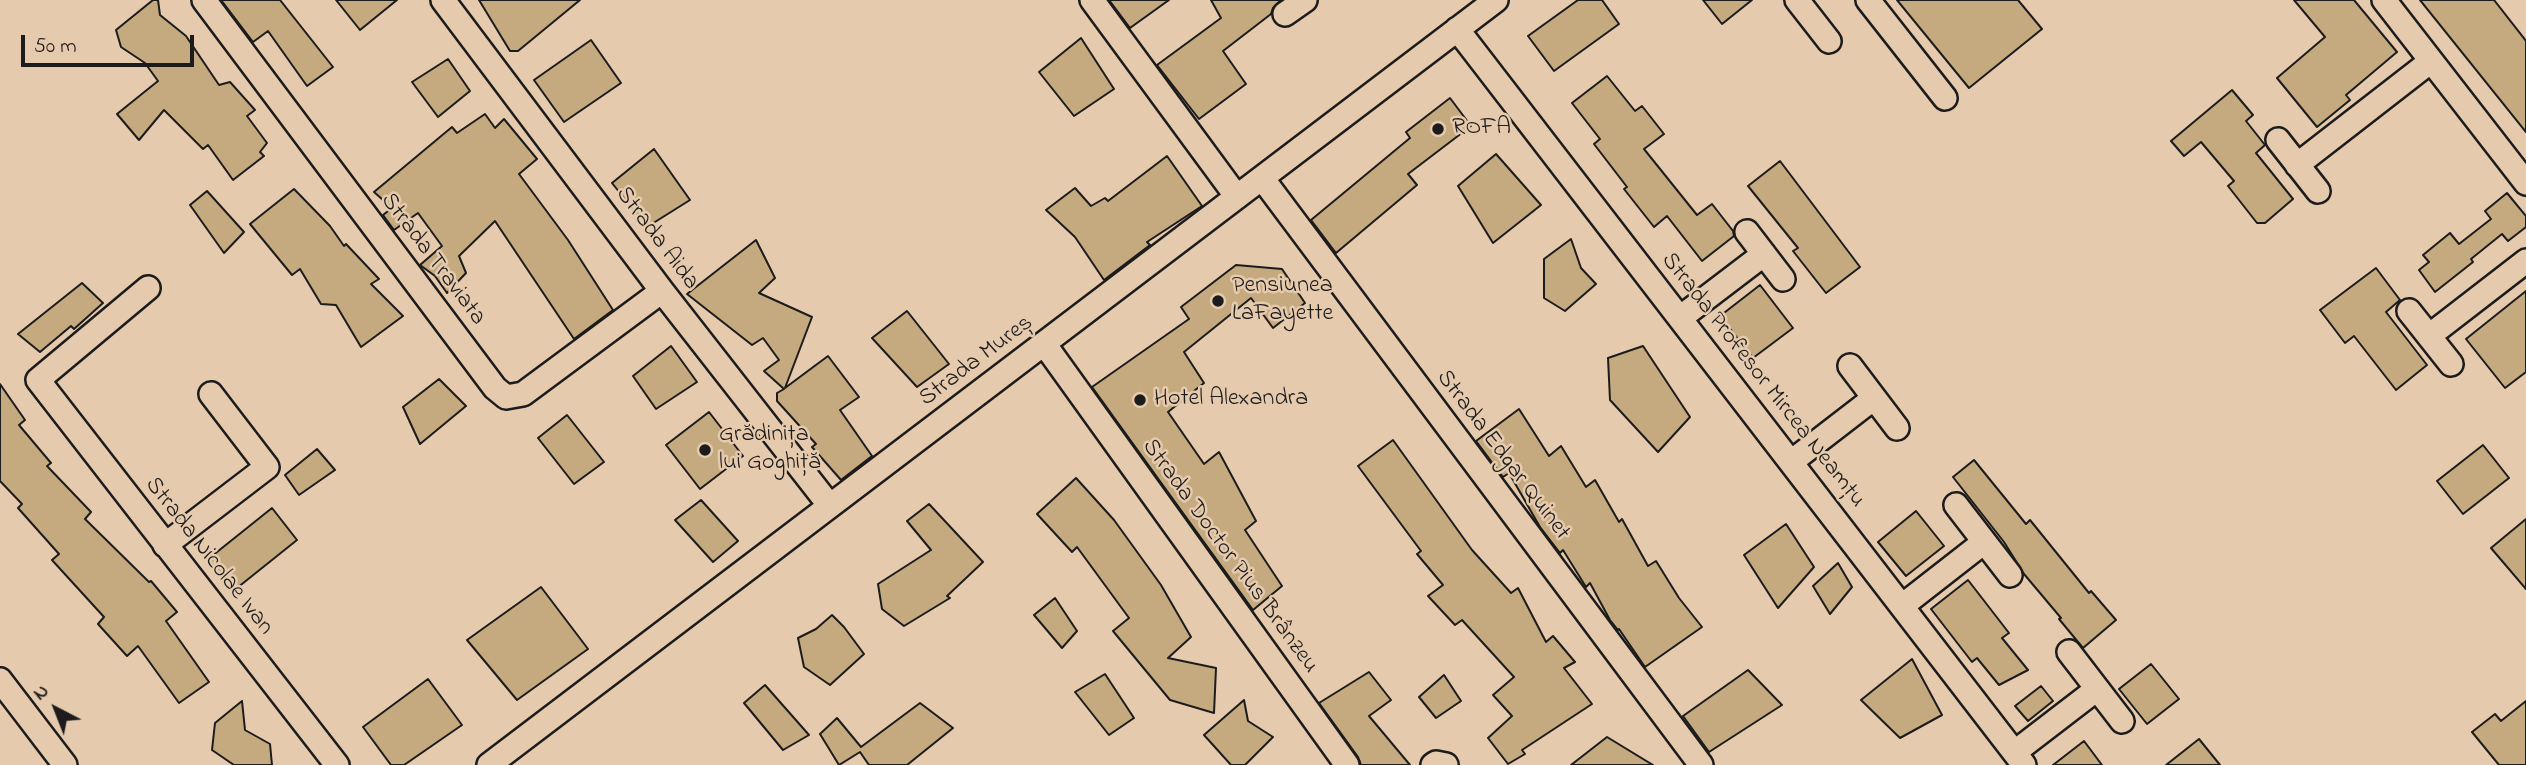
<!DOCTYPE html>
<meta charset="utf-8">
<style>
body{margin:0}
#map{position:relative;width:2526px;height:765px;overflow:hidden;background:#e6caad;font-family:"Indie Flower",sans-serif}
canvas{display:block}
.north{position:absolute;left:21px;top:674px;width:70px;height:70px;-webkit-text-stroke:5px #e6caad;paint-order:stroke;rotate:318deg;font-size:19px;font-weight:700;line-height:28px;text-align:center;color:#1c1c1c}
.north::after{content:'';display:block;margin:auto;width:24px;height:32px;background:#1c1c1c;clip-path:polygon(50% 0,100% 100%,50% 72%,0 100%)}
.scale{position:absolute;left:21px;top:35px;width:173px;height:32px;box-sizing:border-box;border:4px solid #1c1c1c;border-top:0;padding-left:9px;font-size:21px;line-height:24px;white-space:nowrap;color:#1c1c1c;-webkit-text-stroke:5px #e6caad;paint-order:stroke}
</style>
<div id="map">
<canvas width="2526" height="765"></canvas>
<div class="north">N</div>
<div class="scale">50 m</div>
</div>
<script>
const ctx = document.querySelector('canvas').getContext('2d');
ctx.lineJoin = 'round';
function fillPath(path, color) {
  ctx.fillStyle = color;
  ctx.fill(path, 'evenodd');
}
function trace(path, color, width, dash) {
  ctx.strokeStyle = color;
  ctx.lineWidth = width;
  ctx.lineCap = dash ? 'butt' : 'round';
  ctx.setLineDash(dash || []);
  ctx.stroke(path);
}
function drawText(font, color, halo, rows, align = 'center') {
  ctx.font = font + ' "Indie Flower",sans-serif';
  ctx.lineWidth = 5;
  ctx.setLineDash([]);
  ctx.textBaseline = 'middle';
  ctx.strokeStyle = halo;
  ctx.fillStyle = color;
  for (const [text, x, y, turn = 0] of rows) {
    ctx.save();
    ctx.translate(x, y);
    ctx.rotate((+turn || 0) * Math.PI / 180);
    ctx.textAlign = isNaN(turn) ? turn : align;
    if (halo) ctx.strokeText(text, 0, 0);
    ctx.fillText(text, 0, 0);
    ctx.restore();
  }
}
const building = new Path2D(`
 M153,0H158L160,15L186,36L219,85L230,82L255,110L247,116L267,143L260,152L264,156L233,180L208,145L203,149L164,110L139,140L117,114L158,81L145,63L121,47L116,30Z
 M221,0H280L333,67L307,86L268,31L253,42Z
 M336,0H397L360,30Z
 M479,0H580L518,51H510Z
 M1109,0H1169L1130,28Z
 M1211,0H1281L1273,8L1271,14L1223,51L1246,84L1199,119L1157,65L1221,18Z
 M1578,0H1602L1619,24L1554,71L1528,36Z
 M1703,0H1752L1722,24Z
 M1897,0H2018L2042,29L1969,88Z
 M2294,0H2354L2397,52L2346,95L2350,100L2317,127L2277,78L2325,37Z
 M2420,0H2494L2526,41V132Z
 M1081,38L1114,89L1074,116L1039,72Z
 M591,40L621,83L564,122L534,80Z
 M448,59L470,91L438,117L412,82Z
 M1607,76L1635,111L1642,106L1664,134L1644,149L1697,215L1712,204L1733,231L1734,236L1702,261L1667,216L1654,227L1624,189L1627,187L1594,144L1600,139L1572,103Z
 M2232,90L2253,115L2246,121L2265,145L2256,153L2293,199L2265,223H2257L2228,186L2234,181L2201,142L2184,156L2171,141Z
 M1450,98L1471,126L1408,174L1417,185L1336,253L1311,220L1410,138L1406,132Z
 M485,114L495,128L504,119L537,159L519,174L568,240L613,310L574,339L495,221L459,256L466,273L447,293L435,276L420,265L442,246L418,213L394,230L383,215L392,208L374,192L452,127L457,133Z
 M654,149L690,200L647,227L612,183Z
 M1496,154L1541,205L1493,243L1458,186Z
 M1167,156L1202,206L1147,242L1150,245L1104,280L1075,237L1046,210L1075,188L1091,206L1105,198L1108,201Z
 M1780,161L1860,267L1826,293L1793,251L1798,248L1748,186Z
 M294,189L330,226L344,246L346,244L379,279L371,284L403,316L361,347L336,305L321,304L300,269L292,275L250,224Z
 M207,191L244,232L224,253L190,205Z
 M2507,193L2526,216V227L2508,241L2502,234L2471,259L2473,262L2435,292L2419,270L2429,262L2423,255L2450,233L2459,244L2491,219L2485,211Z
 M1571,239L1581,268L1596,284L1565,311L1544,298V259Z
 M756,240L775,278L759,293L812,317L785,388L828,356L859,397L840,410L872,456L841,480L812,447L816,444L777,401V393L784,389L764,371L779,360L763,338L752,345L687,294Z
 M1236,265L1282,269L1305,303L1273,328L1251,298L1184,352L1204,383L1168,412L1204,464L1219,452L1256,521L1245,530L1282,586L1253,610L1092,387L1189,319L1181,307Z
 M2376,268L2400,300L2386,312L2427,365L2396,390L2354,336L2345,343L2320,310Z
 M82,283L103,303L74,329L71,326L40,352L18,334Z
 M1760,285L1793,328L1753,358L1720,316Z
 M2526,291V372L2505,388L2466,339Z
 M907,311L949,364L917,387L872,338Z
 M671,346L697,382L656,409L633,376Z
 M1643,346L1690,417L1658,452L1610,400L1608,358Z
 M439,379L466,406L420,444L403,407Z
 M0,384L25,420L19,425L51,463L47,466L91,512L85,519L149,582L151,581L177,612L166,621L209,682L179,703L138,646L127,656L98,624L104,617L52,560L59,554L18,508L22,504L0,481Z
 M1519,409L1549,456L1561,446L1586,487L1595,480L1619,522L1622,519L1648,566L1656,561L1679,598L1702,627L1645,667L1619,629L1618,630L1610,620L1590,583L1586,587L1563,550L1560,553L1540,527L1509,473L1503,477L1476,441Z
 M709,412L743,456L700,489L666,445Z
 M567,415L604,462L574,484L538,438Z
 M1393,440L1472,550L1511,593L1518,588L1546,642L1553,636L1575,662L1564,668L1592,704L1522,750L1525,754L1508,764L1488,738L1512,716L1493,695L1514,677L1462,620L1455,625L1428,596L1443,585L1417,554L1421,551L1358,466Z
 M2483,445L2509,478L2463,514L2437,481Z
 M317,449L335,470L299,495L285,475Z
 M1974,460L2026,524L2030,520L2089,593L2091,591L2116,620L2083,648L2059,619L2061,618L2024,574L2004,542L1953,477Z
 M1076,478L1114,520L1161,585L1191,637L1168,658L1216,668L1214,713L1170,700L1113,631L1129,618L1077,547L1072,552L1037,514Z
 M701,500L738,541L713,562L675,520Z
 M929,504L983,562L947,596L950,598L904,626L882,609L878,584L931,550L907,521Z
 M272,508L297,540L232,592L207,560Z
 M1916,511L1944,546L1906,576L1878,542Z
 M2526,519V589L2491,548Z
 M1786,524L1814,567L1778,608L1744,555Z
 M1838,563L1852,587L1830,614L1813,586Z
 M1968,580L2009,633L2002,638L2028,670L1999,685L1977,658L1972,662L1931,609Z
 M541,587L588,649L517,700L467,640Z
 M1055,598L1077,631L1062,648L1034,615Z
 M832,615L844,627L864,654L830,685L804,667L798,638L816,629Z
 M1912,659L1942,715L1900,738L1861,700Z
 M2151,664L2179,699L2147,724L2119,689Z
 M1748,670L1782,705L1709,752L1683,716Z
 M1369,672L1391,700L1369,716L1410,765H1361L1358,757L1319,703Z
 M1105,674L1134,718L1109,735L1075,692Z
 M1444,675L1461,701L1436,718L1419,697Z
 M428,679L462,725L404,765H391L363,727Z
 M765,685L809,735L783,750L744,703Z
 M2041,686L2053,701L2028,721L2015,706Z
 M1244,700L1248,721L1273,737L1245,765H1231L1204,735Z
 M242,701L245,730L270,744L272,765H234L212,750L215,723Z
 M2526,701V765H2499L2472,732L2495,714L2501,721Z
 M920,703L953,728L907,765H869L860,752L839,765L820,734L837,718L861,747Z
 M1607,737L1653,765H1571Z
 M2199,739L2220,765H2166Z
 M2084,741L2102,765H2053Z`);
const minor = new Path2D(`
 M204,0L495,388L506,397L523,394L662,291
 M443,0L662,291L830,506
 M1092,0L1237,197
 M1797,0L1829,41
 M1868,0L1945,98
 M2384,0L2526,183
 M1285,14L1305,0
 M1457,29L2024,765
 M2278,140L2318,191
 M2297,165L2431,61
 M1262,178L1701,765
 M1747,232L1783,279
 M148,288L38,380L337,765
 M2409,311L2451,364
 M1680,318L1764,254
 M2429,336L2526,261
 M1045,345L1347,765
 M1850,366L1897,428
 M1791,462L1874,398
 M1956,505L2010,575
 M165,545L267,467L211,394
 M1902,606L1984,542
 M2069,652L2122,721
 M0,680L65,765
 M2015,752L2097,689
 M489,765L1496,0
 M1433,765L1436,763L1446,765`);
const markers = [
 [1438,129,7,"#1c1c1c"],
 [1218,301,7,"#1c1c1c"],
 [1140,400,7,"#1c1c1c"],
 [705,450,7,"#1c1c1c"]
];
const poiNames = [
 ["ROFA",1452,129],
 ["Pensiunea",1232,287],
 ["LaFayette",1232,315],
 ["Hotel Alexandra",1154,400],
 ["Grădinița",719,436],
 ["lui Goghiță",719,464]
];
const streetNames = [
 ["Strada Aida",656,239,53],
 ["Strada Traviata",432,260,53],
 ["Strada Mureș",977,362,-37],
 ["Strada Profesor Mircea Neamțu",1762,381,52],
 ["Strada Edgar Quinet",1502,456,53],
 ["Strada Nicolae Ivan",208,557,52],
 ["Strada Doctor Pius Brânzeu",1229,557,54]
];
fillPath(building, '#c5aa7f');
trace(building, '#1c1c1c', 2);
trace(minor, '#1c1c1c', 28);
trace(minor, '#e6caad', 23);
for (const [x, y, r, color] of markers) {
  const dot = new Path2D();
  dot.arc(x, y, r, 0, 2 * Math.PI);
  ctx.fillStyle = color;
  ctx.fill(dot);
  trace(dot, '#e6caad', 2.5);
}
drawText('24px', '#1c1c1c', '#e6caad', poiNames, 'left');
drawText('24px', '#1c1c1c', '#e6caad', streetNames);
</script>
